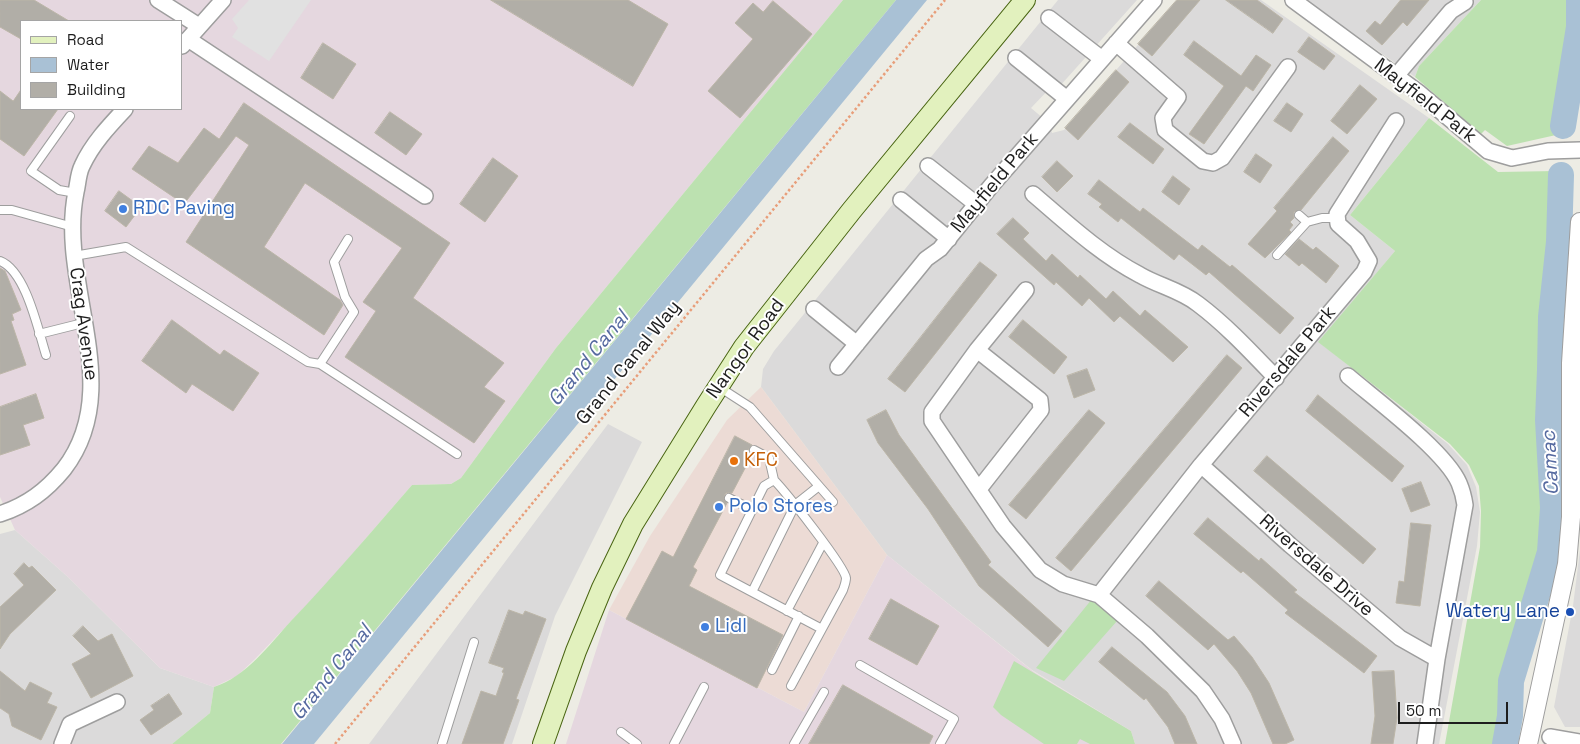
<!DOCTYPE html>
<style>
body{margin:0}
#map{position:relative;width:1580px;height:744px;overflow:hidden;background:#edece4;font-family:"Space Grotesk",sans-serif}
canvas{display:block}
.legend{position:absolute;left:20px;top:20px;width:162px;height:90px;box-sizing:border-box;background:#fff;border:1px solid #a5a5a5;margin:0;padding:6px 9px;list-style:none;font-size:15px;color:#1d1d1d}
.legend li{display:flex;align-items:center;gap:10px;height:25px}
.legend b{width:25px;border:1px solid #a5a5a5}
.scale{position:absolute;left:1398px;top:702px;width:110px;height:22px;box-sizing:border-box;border:2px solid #1d1d1d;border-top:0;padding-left:6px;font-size:15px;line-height:18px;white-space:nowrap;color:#1d1d1d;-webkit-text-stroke:4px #fff;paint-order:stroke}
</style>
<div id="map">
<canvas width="1580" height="744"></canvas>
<ul class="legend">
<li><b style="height:6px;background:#e2f1be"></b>Road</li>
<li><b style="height:14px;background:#a9c1d5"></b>Water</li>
<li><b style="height:14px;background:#b1aea7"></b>Building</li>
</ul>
<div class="scale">50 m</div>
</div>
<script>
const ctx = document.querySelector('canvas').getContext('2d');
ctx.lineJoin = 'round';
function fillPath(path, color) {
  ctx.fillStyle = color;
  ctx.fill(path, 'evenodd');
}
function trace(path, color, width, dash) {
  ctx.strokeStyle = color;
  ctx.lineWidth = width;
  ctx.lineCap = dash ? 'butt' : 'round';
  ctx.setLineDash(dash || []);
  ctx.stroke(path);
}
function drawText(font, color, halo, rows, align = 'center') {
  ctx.font = font + ' "Space Grotesk",sans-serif';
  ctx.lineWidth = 4;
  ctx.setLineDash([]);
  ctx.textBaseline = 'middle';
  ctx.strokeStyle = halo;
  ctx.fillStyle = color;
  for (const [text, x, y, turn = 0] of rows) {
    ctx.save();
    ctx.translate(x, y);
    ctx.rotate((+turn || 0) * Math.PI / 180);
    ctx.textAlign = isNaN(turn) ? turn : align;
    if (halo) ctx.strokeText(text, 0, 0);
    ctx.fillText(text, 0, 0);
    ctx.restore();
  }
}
const residential = new Path2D(`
 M1058,0H1137L1059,87L1052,86L1031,108L1050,124L1052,133L1064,130L1177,0H1261L1429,118L1350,215L1395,251L1319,342L1448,444L1467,465L1476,487L1480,512L1477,546L1439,744H1135L1131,731L1032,670L887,555L761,387L763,369L774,351Z
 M1306,0H1481L1419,66L1415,77Z
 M608,424L642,442L555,616L512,744H369Z
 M15,530L68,577L160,668L214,687L210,713L172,744H0V534Z
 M1580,550V727H1565L1554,707L1573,606Z`);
const commercial = new Path2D(`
 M761,387L887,555L804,712L609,610L650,536L727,420Z`);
const industrial = new Path2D(`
 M0,0H843L556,348L461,478L451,484L412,485L323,588L255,659L237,676L214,687L160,668L68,577L15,530L0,497ZM21,21H181V109H21Z
 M887,555L1034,672L1131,731L1135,744H566L609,610L804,712Z`);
const grass = new Path2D(`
 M843,0H896L281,744H172L210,713L214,687C246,677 269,645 291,621C333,577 372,531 412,485L451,484L461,478L556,348Z
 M1481,0H1573L1574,29L1564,78L1556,135L1507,146L1485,130L1481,134L1415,77L1419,66Z
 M1429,118L1498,172L1556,171L1555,243L1548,316L1544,419L1547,507L1546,549L1518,636L1508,680L1505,718L1499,744H1445L1480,547L1481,511L1479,486L1469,465L1450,444L1318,342L1395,251L1350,215Z
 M1092,599L1117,621L1064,681L1036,668Z
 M1014,661L1131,731L1135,744H1090L1080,739L1077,744H1044L1001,715L993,707Z`);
const parking = new Path2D(`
 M249,0H311L269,61L232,37L238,28L232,19Z`);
const water = new Path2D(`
 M896,0H927L314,744H282Z`);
const river = new Path2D(`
 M1563,126L1579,27V0
 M1505,744L1510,716L1511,681L1550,552L1553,508L1548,420L1550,370L1551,317L1559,242L1561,175`);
const building = new Path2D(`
 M0,0H34L69,21H21V39L0,27Z
 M491,0H628L668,24L633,86Z
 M1177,0H1200L1152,56L1138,44Z
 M1226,0H1257L1283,19L1273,33Z
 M1401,0H1429L1407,26L1403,22L1382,45L1366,31L1375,21L1380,25Z
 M773,1L812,34L740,118L708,91L753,39L735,23L753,3L763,12Z
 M1309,37L1335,56L1324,70L1298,52Z
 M1194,41L1241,76L1256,55L1271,65L1253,91L1246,86L1204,144L1189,134L1224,86L1184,55Z
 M323,43L356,64L333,99L301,78Z
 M1116,70L1129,82L1078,140L1065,128Z
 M1360,85L1377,99L1347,134L1331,121Z
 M21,90V109H58L24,156L0,139V91L13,101Z
 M244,103L450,243L413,298L504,363L484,387L505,401L474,443L345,357L376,311L363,302L402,248L305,183L264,247L340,300L343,305L324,335L186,242L249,145L236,136L184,204L132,169L149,146L178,163L204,128L219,139Z
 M1287,103L1303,114L1291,132L1274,121Z
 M390,112L422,134L406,155L375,133Z
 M1130,123L1164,149L1153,164L1118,137Z
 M1333,137L1349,151L1301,210L1294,212V218L1290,222L1293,225L1289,230L1291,232L1265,258L1248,244L1277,211L1274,208Z
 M1256,154L1272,165L1260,183L1244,172Z
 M493,158L518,176L485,222L460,204Z
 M1057,161L1073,176L1057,192L1042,177Z
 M1173,176L1190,189L1179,205L1162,192Z
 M1099,180L1140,212L1143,208L1198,250L1202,245L1230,267L1232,265L1294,318L1280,334L1209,272L1206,275L1179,254L1174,260L1121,218L1118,222L1099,207L1102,204L1088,194Z
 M119,191L141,207L126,227L105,211Z
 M1013,218L1029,233L1023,239L1046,261L1052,254L1078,278L1080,275L1106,299L1113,291L1140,316L1145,310L1188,347L1173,362L1120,316L1114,322L1089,298L1082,306L1056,282L1054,285L997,234Z
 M1299,239L1313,250L1316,247L1339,266L1326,283L1302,263L1299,266L1285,254Z
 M980,262L997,275L905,392L888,379Z
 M0,268L5,271L21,310L12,314L14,320L11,321L26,365L0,374Z
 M172,320L220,355L224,350L259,373L233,411L192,384L186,393L142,361Z
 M1023,320L1067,357L1054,374L1009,337Z
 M1227,355L1242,368L1071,571L1056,558Z
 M1087,369L1095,390L1074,398L1067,376Z
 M36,394L44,418L23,425L30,445L0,455V407Z
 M1318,395L1404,466L1392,482L1306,411Z
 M886,410L899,435L991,562L988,565L1062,631L1048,647L979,586L928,509L878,443L867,420Z
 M1089,410L1105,423L1026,519L1009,505Z
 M735,436L752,445L748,450L752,455L732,493H726L724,496L727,503L693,567L697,570L689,586L783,635L757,688L626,619L662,551L673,557Z
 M1267,456L1376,549L1363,564L1254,471Z
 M1421,482L1430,505L1411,512L1402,489Z
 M1208,518L1259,561L1261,558L1297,590L1294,592L1377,656L1364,673L1285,613L1288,610L1243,571L1241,573L1194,534Z
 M1411,523L1431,525L1420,606L1396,603L1399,581L1404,582Z
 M24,563L29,568L32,566L56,590L10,634L0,649V607L24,585L14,574Z
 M1159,581L1228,640L1234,636L1252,657L1269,683L1294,740L1285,744H1273L1251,693L1237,671L1214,644L1208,650L1146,596Z
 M891,599L939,626L917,665L869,639Z
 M509,610L523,615L525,611L546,619L516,699L519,700L503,744H462L481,691L496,696L504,673L502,672L504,668L489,663Z
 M83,626L98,641L112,634L133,676L91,698L72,664L91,654L73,636Z
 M1112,647L1167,692L1185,716L1197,744H1175L1168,727L1146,698L1144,700L1099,662Z
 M0,671L25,691L30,682L52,693L47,703L57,707L41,740L12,726L9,714L0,708Z
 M1394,671L1397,718L1393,744H1371L1375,716L1372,672Z
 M843,685L933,736L929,744H809Z
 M169,694L182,714L151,735L140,720L154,710L151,706Z`);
const path = new Path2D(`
 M335,744L945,0`);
const service = new Path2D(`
 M70,116L31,171L59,190L76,193
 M0,210H12L73,227
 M1299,215L1307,222L1322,218H1337
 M1277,255L1307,222
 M74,256L126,247L308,362L320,364L457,454
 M0,261C26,271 38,330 46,355
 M39,334L83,323
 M320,364L354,312L345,297L334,262L348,239
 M719,387L750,407L833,502
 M754,450L769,458L774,480
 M729,498L753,510
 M752,592L822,629
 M787,611L823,543
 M860,665L954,719L940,744
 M772,670L799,616
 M791,686L843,590C844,587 846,582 846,578C845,567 785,491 774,480L764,486L720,575L752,592L795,505L819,486
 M621,732L637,744
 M442,744L474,642
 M674,744L704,687
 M794,744L824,692`);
const minor = new Path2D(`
 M158,0L199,26
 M1293,0L1418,92L1488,151L1512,158L1548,151L1580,150
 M1049,18L1102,59
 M188,39L425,196
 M1116,43L1178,97L1163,118L1165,130L1203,161L1213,163L1222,158L1288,67
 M182,46L223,0
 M1016,58L1067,99
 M1396,76L1451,11L1465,2
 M928,166L976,204
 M1033,194C1067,223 1100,254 1140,275C1159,286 1180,290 1198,304C1226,325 1251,352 1276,378
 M901,200L949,239
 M1026,290L977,350L932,412V421L1003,526L1040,570L1063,584L1099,595L1147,636L1203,691L1222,719L1233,744
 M814,309L857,344
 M977,350L1040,400L1041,410L979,489
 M838,367L926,259L940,249L991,186L1154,0
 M1348,376C1376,400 1445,451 1459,483C1462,490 1464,498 1465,505L1437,659L1425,744
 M1201,465L1290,545L1400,638L1437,659
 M0,514C27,505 46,491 64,469C127,387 57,284 76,192C78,184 78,174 82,166C92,144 109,126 125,109
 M1099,595L1201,465L1364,272L1369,261L1357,241L1338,224L1337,214L1396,121
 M1550,737L1580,742
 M62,744L70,724L117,702`);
const tertiary = new Path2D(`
 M1528,744L1567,564L1571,517V363L1580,222`);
const secondary = new Path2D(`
 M543,744L576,651L602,588L633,524L706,406L744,347L852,210L1025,0`);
const markers = [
 [123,209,5,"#3f7fe0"],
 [734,461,5,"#e8710a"],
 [719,507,5,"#3f7fe0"],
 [1570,612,5,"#1a4fb4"],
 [705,627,5,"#3f7fe0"]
];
const streetNames = [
 ["Mayfield Park",1425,101,38],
 ["Mayfield Park",995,183,-50],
 ["Crag Avenue",83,324,82],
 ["Nangor Road",746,349,-54],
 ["Riversdale Park",1288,362,-50],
 ["Grand Canal Way",629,363,-51],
 ["Riversdale Drive",1316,566,41]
];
const shopNames = [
 ["RDC Paving",133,209],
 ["Polo Stores",729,507],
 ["Lidl",715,627]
];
const foodNames = [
 ["KFC",744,461]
];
const transitNames = [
 ["Watery Lane",1560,612]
];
const waterNames = [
 ["Grand Canal",589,359,-51],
 ["Camac",1551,463,-93],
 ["Grand Canal",332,673,-51]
];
fillPath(residential, '#dbdada');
fillPath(commercial, '#ecdbd5');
fillPath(industrial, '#e5d7df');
fillPath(grass, '#bce1b0');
fillPath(parking, '#e1e1e1');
fillPath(water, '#a9c1d5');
trace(river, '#a9c1d5', 26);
fillPath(building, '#b1aea7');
trace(building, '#bcb6a8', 1);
trace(service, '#9e9e9e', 10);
trace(minor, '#9e9e9e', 18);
trace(tertiary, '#9e9e9e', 20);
trace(secondary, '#496512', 22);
trace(path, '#e89e7a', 2.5, [2.5, 2.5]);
trace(service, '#fff', 8);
trace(minor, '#fff', 15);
trace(tertiary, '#fff', 18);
trace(secondary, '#e2f1be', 20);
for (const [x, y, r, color] of markers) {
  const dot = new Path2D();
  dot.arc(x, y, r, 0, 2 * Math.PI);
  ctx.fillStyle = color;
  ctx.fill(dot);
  trace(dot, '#fff', 2);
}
drawText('19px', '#1d1d1d', '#fff', streetNames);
drawText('19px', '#366cbe', '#fff', shopNames, 'left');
drawText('19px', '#c56008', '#fff', foodNames, 'left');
drawText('19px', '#164399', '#fff', transitNames, 'right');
drawText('italic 20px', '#566aa0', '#fff', waterNames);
</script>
